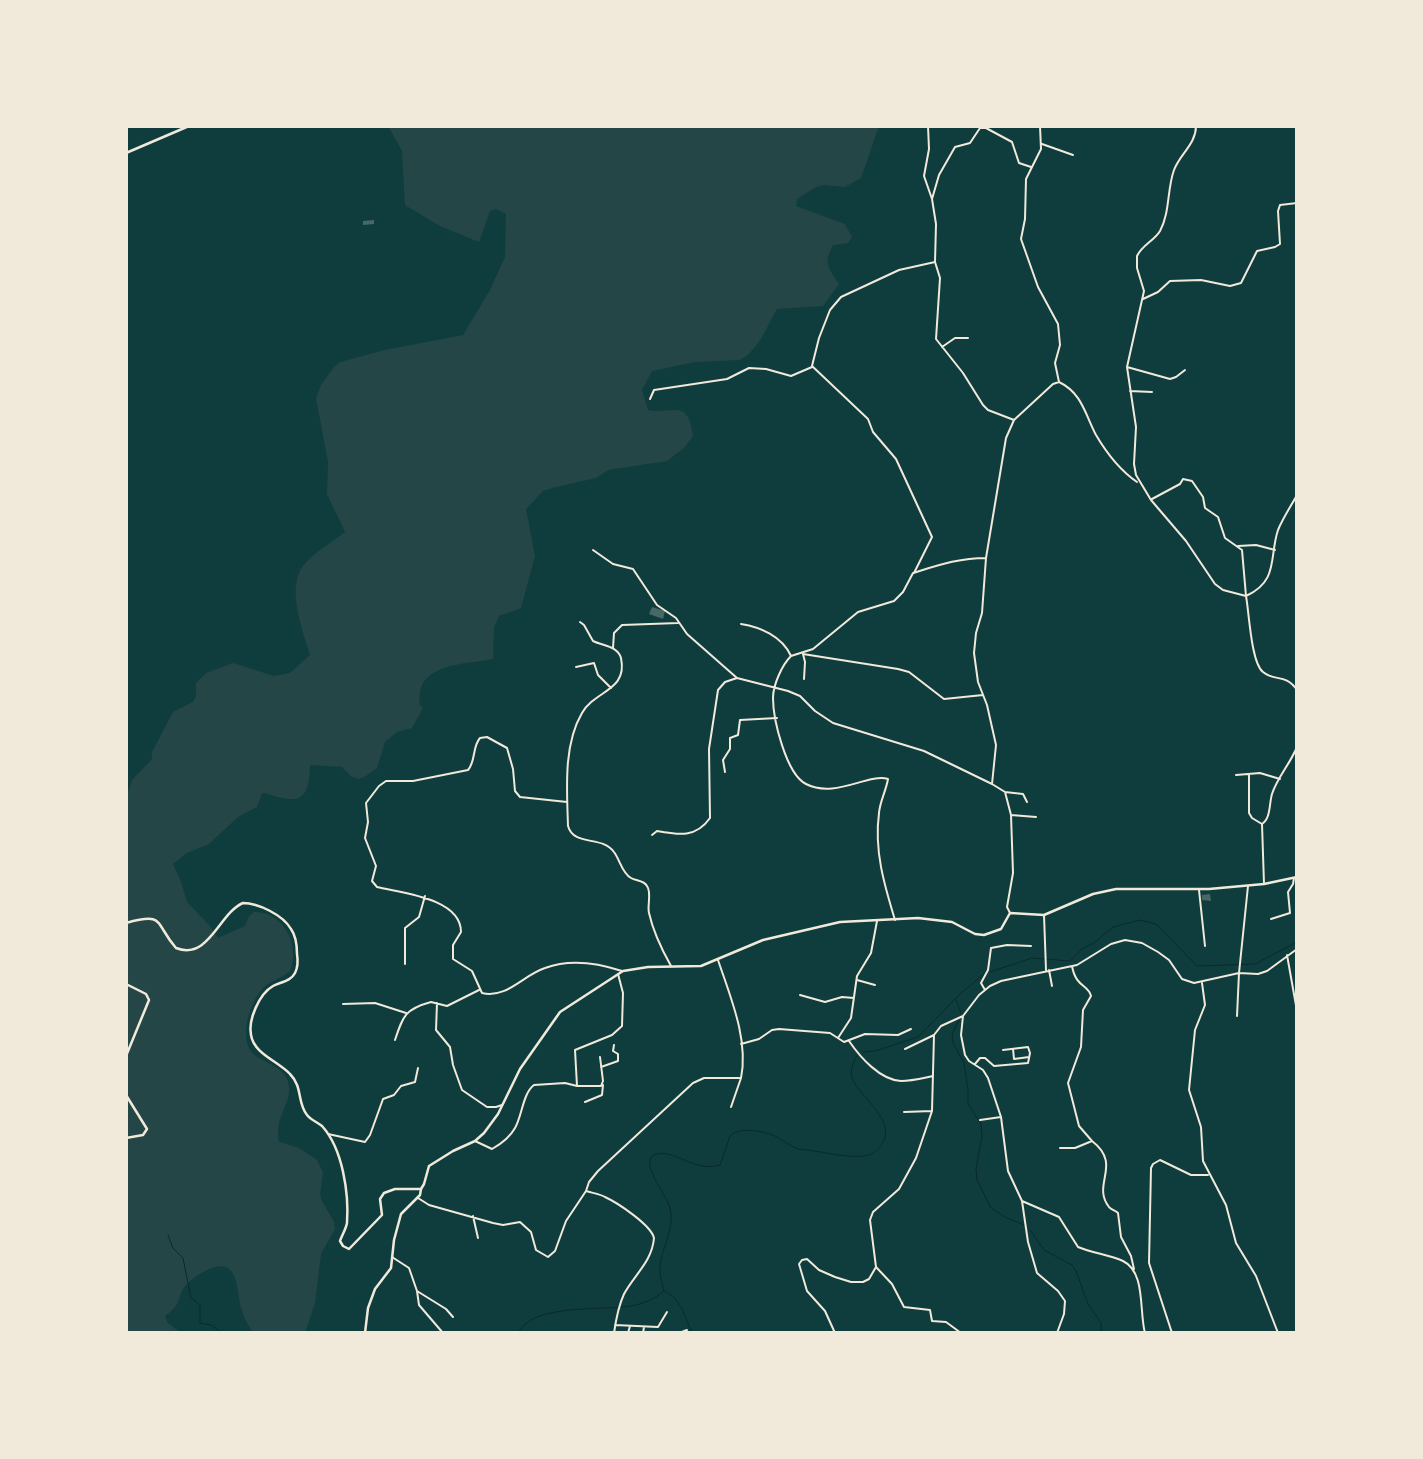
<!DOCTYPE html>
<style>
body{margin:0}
#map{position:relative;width:1423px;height:1459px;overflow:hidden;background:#0f3d3e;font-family:"Sofia Sans Condensed",sans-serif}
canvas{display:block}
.frame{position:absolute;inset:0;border:128px solid #f1e9da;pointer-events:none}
</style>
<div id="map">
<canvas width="1423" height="1459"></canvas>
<div class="frame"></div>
</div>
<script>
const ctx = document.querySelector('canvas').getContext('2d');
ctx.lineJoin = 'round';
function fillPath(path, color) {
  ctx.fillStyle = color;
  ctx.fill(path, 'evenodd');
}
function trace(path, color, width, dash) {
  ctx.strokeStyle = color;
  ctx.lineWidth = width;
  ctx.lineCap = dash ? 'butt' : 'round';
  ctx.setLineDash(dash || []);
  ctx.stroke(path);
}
const green = new Path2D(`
 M388,126H879L861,178L845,187L824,185L816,187L797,199L796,206L845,224L852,237L848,243L833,245C823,264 828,267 839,284L823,306L777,309C767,326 758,352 739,360L695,362L652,371L642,390L648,410C672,415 688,397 693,436L684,448L667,461L608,470L596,478L552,488L543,491L526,509L535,556L521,608L499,616L494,627L493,659C471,664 434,662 422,685C419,690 420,698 419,704L423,708L412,728L397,732L385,742L377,768L366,776L359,779L352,777L342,767L310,765C309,789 307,805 278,797C272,796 269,793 262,793L257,807L238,817L209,844L187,853L173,864L181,882L187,902L209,925L218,938L245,926L249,916L254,912C283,911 301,945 290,971C282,978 272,980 264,987C250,1001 236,1042 256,1056C266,1063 282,1067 287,1079C296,1102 273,1114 279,1142L299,1148L317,1160L323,1172L320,1194L322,1201L334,1222L335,1229L321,1254L315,1303L305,1333H253C248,1325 244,1317 241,1308C237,1294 239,1261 216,1267C204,1270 195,1276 186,1285C176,1296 184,1303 165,1316L168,1323L181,1333H126V798L132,780L152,759V752L173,712L193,702L196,696V683L206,673L233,663L274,676L290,673L310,655C303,632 286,588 303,566C314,552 331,543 345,532L327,494L328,462L316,398L321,385L334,367L340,362L385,350L463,335L490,290L505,257L506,214L496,209L490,211L479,242L440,226L405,205L402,151Z`);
const stream = new Path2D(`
 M990,972L1032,958L1070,961L1082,949L1094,943L1113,927L1140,920L1156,924L1197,966L1255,964L1297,942
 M956,1000L961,1013
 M960,1018L952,1034L953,1043L964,1063L968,1090V1104L981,1124L982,1136L976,1168L977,1180L991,1208L1007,1218L1024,1225
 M863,1052L875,1051L918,1037L960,994L984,974
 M1030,1230L1044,1250L1072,1265L1076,1271L1088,1304L1101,1323V1333
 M168,1235L173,1248L183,1258L191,1298L200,1305V1323L211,1325L222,1333
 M664,1291L674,1297L682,1309L692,1333
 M518,1333C533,1303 601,1311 630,1306C643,1304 655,1299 664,1291C663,1285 660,1278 660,1272C659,1250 676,1230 670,1208C667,1196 639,1162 654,1155C673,1147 694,1173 720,1165L730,1136C739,1126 765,1131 777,1137C784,1141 790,1146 798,1149C815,1150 832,1155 848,1156C861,1157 875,1157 882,1144C897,1120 860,1098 852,1078C850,1071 853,1061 857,1056`);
const building = new Path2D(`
 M374,220V224L363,225V221Z
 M652,607L665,611L663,619L649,614Z
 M1210,894L1211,901L1202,900V895Z`);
const minor = new Path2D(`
 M928,126L929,149L924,176L932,199
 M1040,126L1041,149L1026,179L1025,219L1021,239L1038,287L1058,324L1060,345L1055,363L1059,382C1082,393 1085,414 1096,435C1106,452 1121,471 1137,482
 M1196,126C1196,144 1180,154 1174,170C1167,189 1170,213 1160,231C1154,241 1142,245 1137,256V268L1144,291L1127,367L1136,427L1134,464L1136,475L1151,500L1186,541L1215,584L1223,590L1246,596C1249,611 1251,663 1263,672C1275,682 1285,673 1297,690
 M1042,144L1073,155
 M1143,299L1158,292L1170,281L1201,280L1230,286L1241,283L1257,251L1275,247L1280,244L1278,211L1280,205L1297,203
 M942,347L955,338H968
 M1127,367L1170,379L1176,377L1185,370
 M1130,391L1152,392
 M650,399L654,390L727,379L749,368L766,369L791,376L812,367
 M1014,420L988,410L983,405L963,373L936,339L940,278L935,262L936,224L932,199L939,175L955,147L970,143L980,128H986L1012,142L1019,163L1031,167
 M1152,499L1180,484L1183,479L1192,481L1203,497L1205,508L1218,517L1225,538L1242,550L1246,596C1279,581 1269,557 1278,530C1283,518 1291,506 1297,495
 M1238,546L1256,545L1275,550
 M593,550L613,564L633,569L657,605L676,618L687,634L737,678
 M914,573L932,537L896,459L873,432L868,419L812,366L819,338L830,310L841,297L899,270L935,262
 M580,622L584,625L593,641C603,646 618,646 621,658C628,691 595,690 582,713C563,745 567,791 568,826C574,847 602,835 614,852C620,860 622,873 631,878C636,881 644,880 647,886C652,893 647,905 649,913C653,931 662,950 671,966
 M741,624C760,627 782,636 791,656
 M613,648L614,633L622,625L678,623
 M576,667L594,663L598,675L611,688
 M804,679L805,662L803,654L898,669L909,672L944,699L983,695
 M725,772L723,760L730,749V738L738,735L740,720L777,718
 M1249,774V813L1252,818L1262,824L1264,884
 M1236,775L1260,773L1280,779
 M1005,792L1023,794L1027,802
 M567,802L520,797L515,791L513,769L507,748L487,737L480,738C472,747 476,761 468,770L413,781H386L379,786L366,803L368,822L365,838L376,866L372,881L377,887C401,893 461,898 461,932L453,945V959L472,971L482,993C507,999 523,975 545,968C569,959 598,963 622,971
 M1011,815L1036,817
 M1262,824C1271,818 1269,804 1272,794C1277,778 1290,764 1297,747
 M652,835L657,831C679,835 696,838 710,818L709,749L718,690L725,682L737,678L788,691L800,696L815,711L833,723L924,751L992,784
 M1199,890L1205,946
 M1010,913L1007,907L1013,873L1011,815L1005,792L992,784L996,745L987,705L978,682L974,653L976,633L982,613L986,558L1006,438L1014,420L1053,384L1059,382
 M1044,915L1046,970
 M1271,919L1290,913L1288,892L1293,884L1294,878
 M895,920C884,884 874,850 879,813C880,801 886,791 888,779C868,773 835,799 806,784C786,774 773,719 773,698C773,685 782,665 791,656L813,649L858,612L894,601L903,592L913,573C939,565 959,558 986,558
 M1287,955L1297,1011
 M405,964V928L419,917L425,896
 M1072,966C1076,988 1088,984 1091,996L1083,1010L1081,1047L1068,1083L1079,1126L1092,1141
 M1049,970L1052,986
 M857,980L875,985
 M1202,983L1205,1005L1195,1030L1189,1090L1201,1127L1203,1161L1226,1205L1236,1243L1256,1276L1278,1333
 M985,990L981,983L988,970L991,948L1007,945L1031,946
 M800,995L825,1002L842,997L854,998
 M437,1003L436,1030L450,1047L453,1065L462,1090L487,1107H496L502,1105
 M343,1004L375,1003L406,1013
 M1237,1016L1239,973L1248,886
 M838,1038L851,1018L857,976L871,953L877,921
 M395,1040C403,1016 405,1009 431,1002L447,1006L479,990
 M849,1041C860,1057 880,1080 901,1081C911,1081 923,1078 933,1076
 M741,1044L759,1039L772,1030L779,1029L830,1033L844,1042L865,1034L898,1035L911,1029
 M905,1049L934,1035
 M1013,1049L1014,1059L1029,1057
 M975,1064L980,1058H985L994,1066L1028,1063L1030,1053L1028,1047L1003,1050
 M601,1067L618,1061V1054L613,1051L614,1045
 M577,1086L575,1050L612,1035L622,1026L623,993L618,974
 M585,1102L602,1095L603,1085
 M731,1107L741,1078
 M904,1112L932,1111
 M980,1120L1001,1117
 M328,1134L365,1142L370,1135L383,1099L394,1095L401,1086L415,1082L418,1068
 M475,1141L492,1149C501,1144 510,1137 515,1128C522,1116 523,1093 534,1085L565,1083L577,1086H601L603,1081L600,1057
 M1060,1148H1075L1092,1141C1123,1165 1091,1184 1109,1207C1111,1210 1115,1210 1118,1213L1121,1237L1131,1256L1134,1269
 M586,1191L589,1182L598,1171L693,1083L704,1078H741C749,1040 730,996 718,960
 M418,1198L429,1205L493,1223L503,1225L520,1222L531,1232L536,1250L548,1257L555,1251L566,1221L586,1191C592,1193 600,1194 605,1197C618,1203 651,1225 654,1238C652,1262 634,1275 624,1294C618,1307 616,1319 614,1333
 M1022,1201L1059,1217L1078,1247C1093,1253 1109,1255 1123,1261C1146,1272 1139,1312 1145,1333
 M473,1216L478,1238
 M392,1257L409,1268L417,1291L419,1305L443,1333
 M876,1267L892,1284L904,1307L930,1310L932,1321L946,1322L961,1333
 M417,1291L446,1309L453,1317
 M615,1325L658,1327L667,1312
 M628,1333L630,1326
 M643,1333L644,1327
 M679,1333L687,1330
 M835,1333L825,1311L807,1291L799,1264L802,1260L807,1259L819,1270L835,1277L851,1282H863L869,1279L876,1267L870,1220L873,1212L899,1189L916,1158L932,1111L934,1035L941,1026L963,1016
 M1057,1333L1064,1314L1065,1301L1058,1291L1037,1273L1028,1242L1022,1201L1008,1171L1001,1117L988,1078L983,1070L969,1061L965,1055L961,1035L963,1016L979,995L990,986L1001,981L1077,965L1111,944L1125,940L1142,943L1158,952L1169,960L1182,979L1194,983L1239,973L1258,974L1267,971L1297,949
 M1172,1333L1149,1263L1151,1168L1153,1164L1160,1160L1191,1175H1208`);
const tertiary = new Path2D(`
 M365,1333L368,1308L375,1289L391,1268L394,1240L401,1214L420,1195L421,1189`);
const secondary = new Path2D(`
 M126,153L189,126
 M126,923C166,912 154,923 176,948C209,961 219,913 243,903C258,903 283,915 291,929C296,936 297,946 297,954C298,960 298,967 295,973C291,981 281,982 273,986C259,994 248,1020 251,1035C254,1054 278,1061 290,1074C303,1087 297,1103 307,1115C311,1120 317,1122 322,1126C343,1149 349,1194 347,1223C346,1229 342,1235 340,1241L343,1246L349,1249L382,1215L380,1199L384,1193L395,1189H421L424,1184L429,1166L453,1151L475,1141L484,1133L498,1114L520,1069L560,1012L623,971L648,967L701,966L763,940L840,922L918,918L952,922L975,934L984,935L1001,929L1010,913L1044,915L1093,894L1116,889H1209L1264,884L1297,877
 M126,984L146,994L149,1000L126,1056
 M126,1095L147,1129L143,1135L126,1138`);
fillPath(green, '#244646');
trace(stream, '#0a2a2b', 1);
fillPath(building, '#486865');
trace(minor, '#f1e9da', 2);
trace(tertiary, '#f1e9da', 2.5);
trace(secondary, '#f1e9da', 2.5);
</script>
